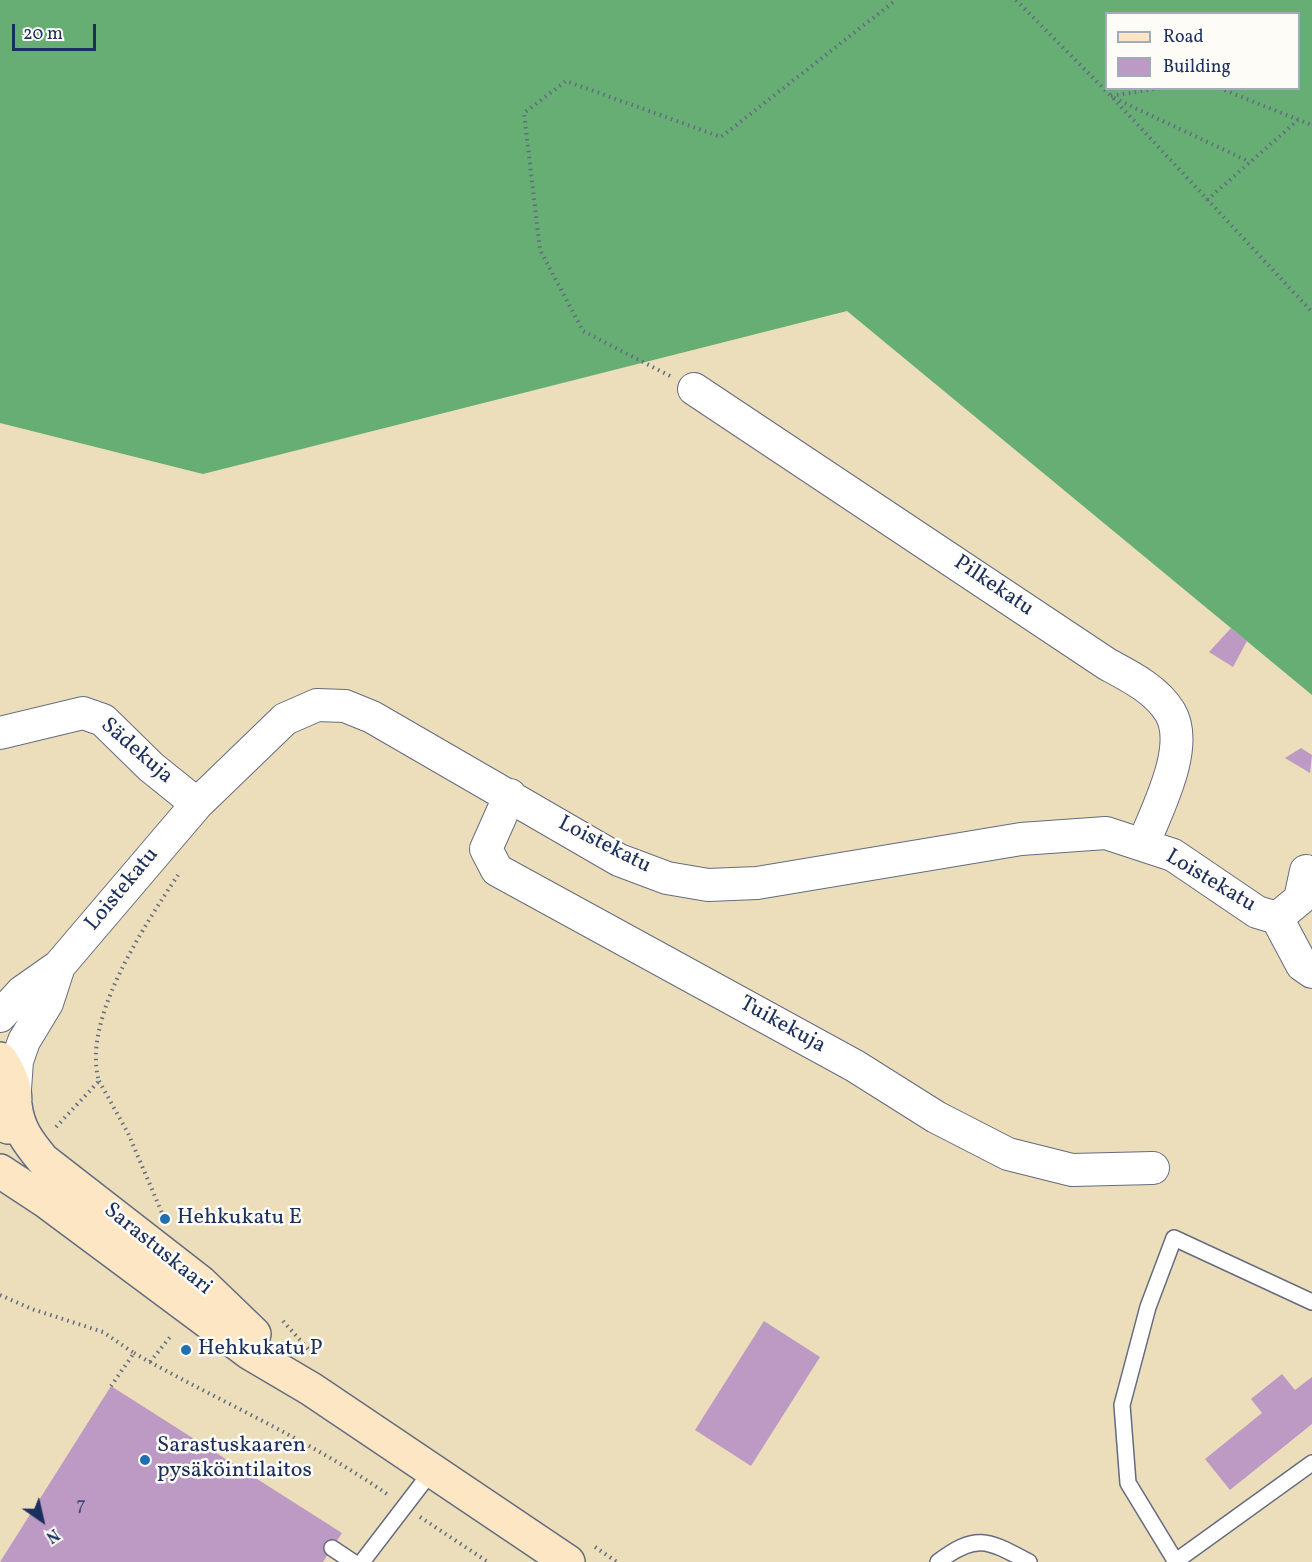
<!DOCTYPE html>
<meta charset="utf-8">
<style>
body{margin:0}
#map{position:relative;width:1312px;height:1562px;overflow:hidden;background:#ecdebb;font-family:Vollkorn,serif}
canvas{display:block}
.legend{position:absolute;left:1105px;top:12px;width:195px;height:78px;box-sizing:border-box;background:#fdfcf7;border:2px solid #a3aaba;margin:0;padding:8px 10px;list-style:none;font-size:18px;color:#1b2f5e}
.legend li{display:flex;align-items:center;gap:12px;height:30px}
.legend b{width:30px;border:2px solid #a3aaba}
.north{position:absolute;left:12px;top:1490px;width:60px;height:60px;-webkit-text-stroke:4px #fdfcf7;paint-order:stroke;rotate:146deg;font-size:16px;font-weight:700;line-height:24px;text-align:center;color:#1b2f5e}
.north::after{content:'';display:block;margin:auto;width:21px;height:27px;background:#1b2f5e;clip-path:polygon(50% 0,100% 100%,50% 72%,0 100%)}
.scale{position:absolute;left:12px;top:24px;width:84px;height:27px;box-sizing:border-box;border:3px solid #1b2f5e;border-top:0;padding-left:8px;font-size:18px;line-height:21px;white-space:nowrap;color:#1b2f5e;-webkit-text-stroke:4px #fdfcf7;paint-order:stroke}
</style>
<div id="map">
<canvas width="1312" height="1562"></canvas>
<ul class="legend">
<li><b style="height:8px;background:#fce6c4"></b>Road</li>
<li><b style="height:16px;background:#bc9ac4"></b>Building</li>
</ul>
<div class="north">N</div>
<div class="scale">20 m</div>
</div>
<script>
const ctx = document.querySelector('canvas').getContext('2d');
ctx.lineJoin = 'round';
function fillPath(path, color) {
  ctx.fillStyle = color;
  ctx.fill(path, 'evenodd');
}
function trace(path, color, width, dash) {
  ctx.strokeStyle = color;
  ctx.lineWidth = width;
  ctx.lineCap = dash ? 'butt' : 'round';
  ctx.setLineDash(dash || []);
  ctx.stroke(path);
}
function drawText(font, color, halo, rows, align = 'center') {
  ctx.font = font + ' Vollkorn,serif';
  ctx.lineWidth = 5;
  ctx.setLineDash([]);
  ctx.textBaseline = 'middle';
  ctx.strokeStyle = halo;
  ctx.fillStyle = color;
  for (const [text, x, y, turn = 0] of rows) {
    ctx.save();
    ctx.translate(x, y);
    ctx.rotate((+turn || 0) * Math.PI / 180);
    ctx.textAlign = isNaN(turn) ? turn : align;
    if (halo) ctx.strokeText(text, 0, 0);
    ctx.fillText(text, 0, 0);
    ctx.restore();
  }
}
const forest = new Path2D(`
 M0,0H1312V695L847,311L203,474L0,423ZM1106,14H1298V88H1106Z`);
const building = new Path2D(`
 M1231,628L1247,641L1233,667L1209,652Z
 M1301,748L1312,755L1310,773L1285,758Z
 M764,1321L820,1357L751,1466L695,1430Z
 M1282,1374L1295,1390L1312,1377V1424L1230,1490L1205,1459L1262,1413L1251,1399Z
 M111,1386L342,1533L323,1562H0Z`);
const path = new Path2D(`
 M1016,0L1111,96L1312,312
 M1219,88L1312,125
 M1111,96L1160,88
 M1114,98L1250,162
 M1207,200L1298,120
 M670,376L583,331L540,250L524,113L566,81L721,137L896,0
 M99,1081L128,1133L162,1213
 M56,1127L99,1081C81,1020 145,925 178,875
 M0,1295L32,1309L103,1332L134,1353L111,1386
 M283,1321L308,1349
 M134,1353C218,1401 308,1439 387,1494
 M150,1362L170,1337
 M420,1517L488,1562
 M595,1547L617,1562`);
const lane = new Path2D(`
 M332,1548L353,1562
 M1176,1561L1312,1463
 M362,1562L431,1472
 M938,1562C977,1532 989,1541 1029,1562
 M1176,1562L1128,1483L1122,1405L1148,1307L1174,1238L1312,1302`);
const street = new Path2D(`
 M694,389L1107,664C1129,676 1156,689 1170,712C1191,747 1156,811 1143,845
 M0,733L83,713L103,720L151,767L197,804
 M510,795L486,849L497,870L855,1066L936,1117L1008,1154L1072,1170L1153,1168
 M1277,918L1302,965L1312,972
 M0,1016L22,992L59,966L197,804L285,719L317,705L345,706L372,717L619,860L667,878L708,885L757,883L1021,839L1106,833L1173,855L1257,912L1277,918L1300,899L1306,871
 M15,1089L17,1061L24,1041L47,1003L59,966`);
const secondary = new Path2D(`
 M0,1059C15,1080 20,1103 8,1127
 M15,1105C18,1129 28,1142 43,1160L200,1282L254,1334
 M0,1171L47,1202L250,1353L311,1389L568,1562`);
const markers = [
 [165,1219,6,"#1f6fb2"],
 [186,1350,6,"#1f6fb2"],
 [145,1460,6,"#1f6fb2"]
];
const numberNames = [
 ["7",81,1506]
];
const streetNames = [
 ["Pilkekatu",993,587,34],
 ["Sädekuja",136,752,41],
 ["Loistekatu",604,846,27],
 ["Loistekatu",1210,882,31],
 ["Loistekatu",123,890,-50],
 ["Tuikekuja",782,1026,29],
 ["Sarastuskaari",157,1250,39]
];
const poiNames = [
 ["Hehkukatu E",177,1219],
 ["Hehkukatu P",198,1350],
 ["Sarastuskaaren",157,1447],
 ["pysäköintilaitos",157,1472]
];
fillPath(forest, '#66ae74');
fillPath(building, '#bc9ac4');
trace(lane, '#646c7f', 18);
trace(street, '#646c7f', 34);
trace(secondary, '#646c7f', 36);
trace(path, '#646c7f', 4, [1.5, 4.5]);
trace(lane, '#fff', 15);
trace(street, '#fff', 32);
trace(secondary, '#fce6c4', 33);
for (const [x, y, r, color] of markers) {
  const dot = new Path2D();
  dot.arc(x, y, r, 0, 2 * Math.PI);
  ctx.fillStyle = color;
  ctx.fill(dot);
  trace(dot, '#fdfcf7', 2);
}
drawText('20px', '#434a78', null, numberNames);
drawText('22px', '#1b2f5e', '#fdfcf7', streetNames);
drawText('22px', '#1b2f5e', '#fdfcf7', poiNames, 'left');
</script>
